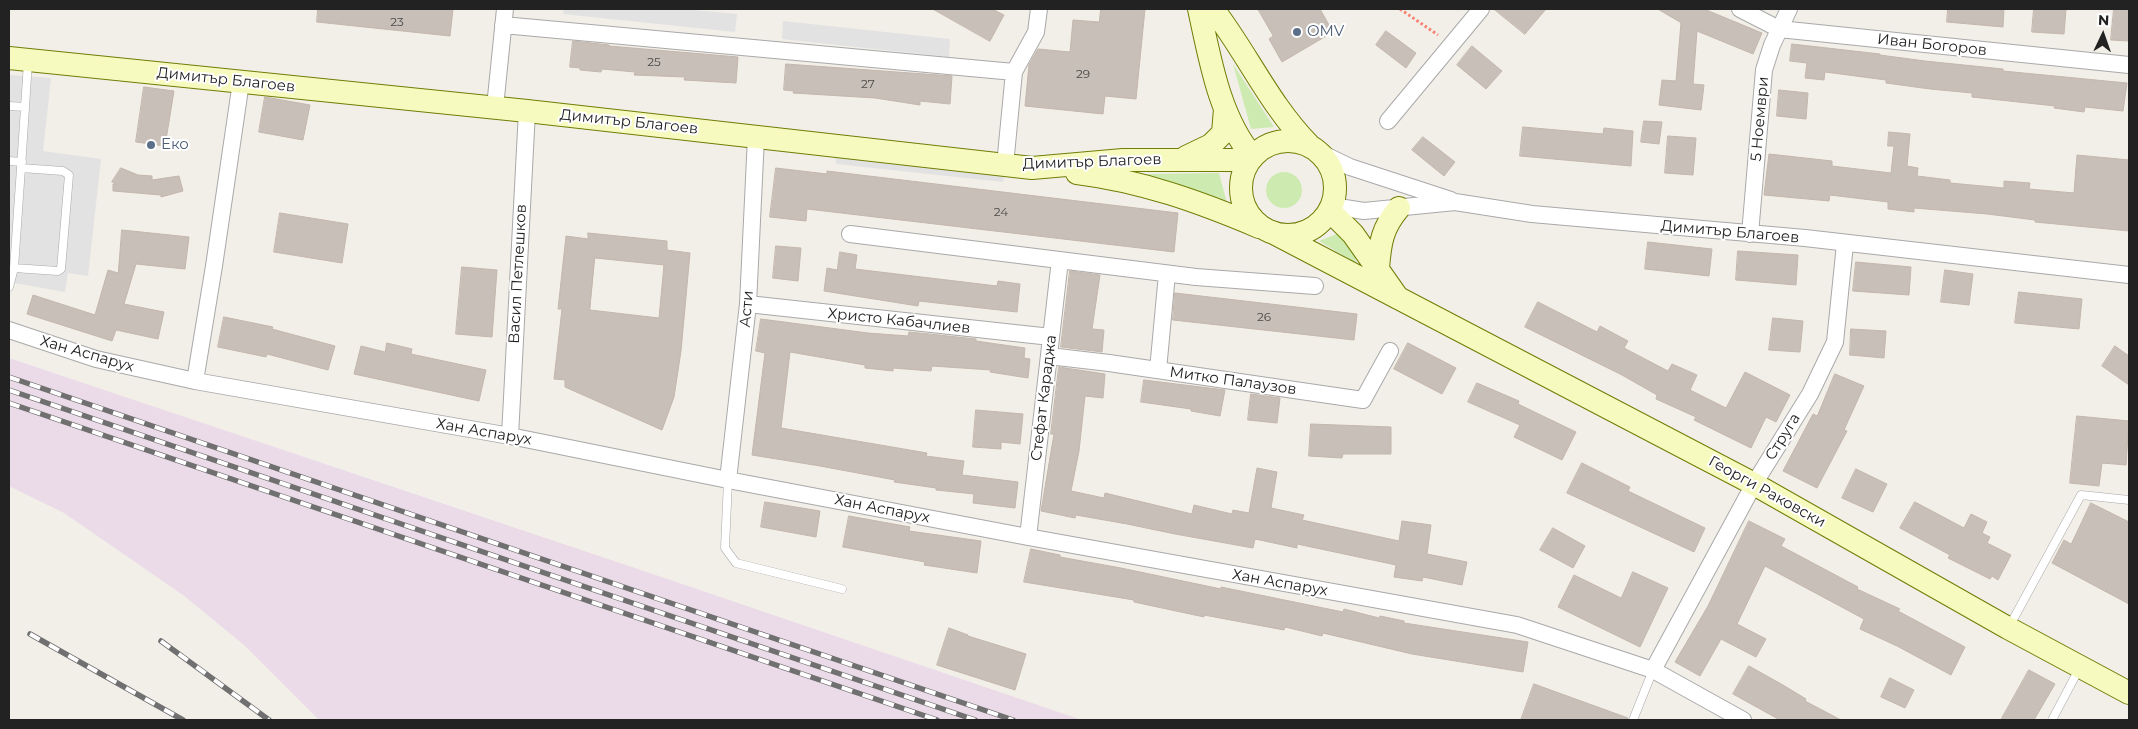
<!DOCTYPE html>
<meta charset="utf-8">
<style>
body{margin:0}
#map{position:relative;width:2138px;height:729px;overflow:hidden;background:#f2efe9;font-family:Montserrat,sans-serif}
canvas{display:block}
.frame{position:absolute;inset:0;border:10px solid #222;pointer-events:none}
.north{position:absolute;left:2078px;top:10px;width:50px;height:50px;-webkit-text-stroke:4px #fff;paint-order:stroke;rotate:3deg;font-size:14px;font-weight:700;line-height:20px;text-align:center;color:#222}
.north::after{content:'';display:block;margin:auto;width:18px;height:22px;background:#222;clip-path:polygon(50% 0,100% 100%,50% 72%,0 100%)}
</style>
<div id="map">
<canvas width="2138" height="729"></canvas>
<div class="frame"></div>
<div class="north">N</div>
</div>
<script>
const ctx = document.querySelector('canvas').getContext('2d');
ctx.lineJoin = 'round';
function fillPath(path, color) {
  ctx.fillStyle = color;
  ctx.fill(path, 'evenodd');
}
function trace(path, color, width, dash) {
  ctx.strokeStyle = color;
  ctx.lineWidth = width;
  ctx.lineCap = dash ? 'butt' : 'round';
  ctx.setLineDash(dash || []);
  ctx.stroke(path);
}
function drawText(font, color, halo, rows, align = 'center') {
  ctx.font = font + ' Montserrat,sans-serif';
  ctx.lineWidth = 4;
  ctx.setLineDash([]);
  ctx.textBaseline = 'middle';
  ctx.strokeStyle = halo;
  ctx.fillStyle = color;
  for (const [text, x, y, turn = 0] of rows) {
    ctx.save();
    ctx.translate(x, y);
    ctx.rotate((+turn || 0) * Math.PI / 180);
    ctx.textAlign = isNaN(turn) ? turn : align;
    if (halo) ctx.strokeText(text, 0, 0);
    ctx.fillText(text, 0, 0);
    ctx.restore();
  }
}
const industrial = new Path2D(`
 M9,358L635,568L1082,720H319L244,645L183,595L64,513L9,486Z`);
const grass = new Path2D(`
 M1233,64L1274,127L1251,129Z
 M1266 190a18 18 0 1 1 36 0a18 18 0 1 1-36 0Z
 M1219,173L1228,207L1146,174Z
 M1342,232L1354,250L1356,263L1319,241Z`);
const parking = new Path2D(`
 M564,9H682L737,14L735,32L563,14Z
 M783,21L950,39L949,57L782,39Z
 M9,75L51,78L43,151L101,159L88,276L68,273L65,292L9,282Z
 M835,152L1005,169L1003,182L836,164Z`);
const building = new Path2D(`
 M318,9H453L450,36L317,22Z
 M933,9H992L1004,15L990,41Z
 M1101,9H1145L1136,99L1105,96L1103,114L1025,106L1029,65L1038,49L1070,52L1073,20L1099,22Z
 M1258,9H1320L1333,32L1282,62L1269,39L1273,36Z
 M1494,9H1546L1525,34Z
 M1658,9H1704L1762,33L1753,54L1697,31L1693,84L1704,85L1701,110L1659,105L1662,80L1676,81L1681,23Z
 M1948,9H2004L2003,27L1947,22Z
 M2034,9H2066L2064,34L2032,32Z
 M2114,9H2129V41L2111,40Z
 M1386,31L1416,53L1406,68L1376,45Z
 M573,41L609,45V46L738,57L736,83L684,80L685,77L634,75L635,72L602,69L601,72L580,70V68L570,67Z
 M1792,44L1880,54V55L1925,61L2003,69V71L2127,83L2123,111L2085,107L2084,112L2054,108L2055,106L1972,97V93L1930,89L1886,83V80L1825,72L1824,80L1805,78L1807,63L1790,61Z
 M1472,46L1502,71L1486,89L1457,65Z
 M786,64L952,76L950,104L920,101V105L875,98L793,93L794,91L784,90Z
 M144,87L174,91L165,146L136,142Z
 M1779,90L1808,93L1806,119L1777,116Z
 M265,97L310,105L303,140L259,132Z
 M1644,121L1662,122L1659,144L1641,142Z
 M1523,127L1603,134L1604,128L1633,131L1631,166L1520,156Z
 M1889,132L1910,134L1907,166L1918,168L1917,176L1950,180V183L2004,188V181L2030,183L2029,189L2074,193L2077,155L2129,160V231L2035,222V220L1987,214L1914,208V212L1888,209V202L1830,195L1829,201L1764,195L1769,154L1832,161V166L1891,173L1894,146H1888Z
 M1668,136L1696,138L1693,175L1665,173Z
 M1423,137L1455,162L1444,176L1412,150Z
 M121,168L138,175L152,176V180L179,176L183,191L161,197V195L113,191V184H117L112,182Z
 M776,168L827,174V171L1178,213L1174,252L807,209L806,221L770,217Z
 M280,213L348,224L342,263L274,252Z
 M122,230L189,237L185,269L136,264L124,304L164,312L158,339L116,330L112,341L27,314L33,295L95,315L108,270L118,273Z
 M588,233L667,241V250L690,253L681,351L674,397L662,430L565,387V380L554,379L562,309H558L566,236L588,239ZM595,258L664,265L659,318L590,310Z
 M1648,242L1712,249L1709,276L1645,269Z
 M776,246L801,248L798,281L773,278Z
 M1738,251L1798,255L1796,285L1736,280Z
 M840,252L857,255L855,269L997,286L998,281L1020,284L1017,312L919,301L918,306L824,291L827,268L837,270Z
 M1856,262L1911,267L1909,295L1853,291Z
 M462,267L497,270L492,337L456,334Z
 M1945,270L1973,274L1969,305L1941,302Z
 M1070,271L1100,275L1092,329L1104,330L1102,352L1061,347Z
 M2019,292L2082,299L2079,329L2015,323Z
 M1175,293L1357,314L1354,340L1173,320Z
 M1538,302L1597,332L1600,326L1628,341L1624,348L1668,371L1672,364L1697,375L1690,390L1726,408L1745,372L1790,395L1776,422L1766,417L1751,448L1694,420L1696,417L1656,399L1657,395L1622,375L1525,327Z
 M224,317L273,327L272,329L335,346L328,370L267,354L266,357L218,347Z
 M1773,318L1803,321L1800,352L1769,350Z
 M761,319L868,333L908,336L909,332L939,335L976,339V341L1025,348L1024,358L1030,359L1028,378L990,372L991,370L932,366L931,371L893,368V371L865,368V365L790,352L781,428L927,453L926,456L964,461L962,475L1018,482L1015,508L973,503L974,494L936,490V488L894,482L895,480L820,466L752,455L765,353L756,351Z
 M1851,329L1886,331L1884,358L1850,355Z
 M387,343L412,349L411,354L486,370L479,401L354,374L361,346L385,352Z
 M1408,343L1456,368L1442,394L1394,369Z
 M2115,346L2129,356V385L2102,366Z
 M1059,367L1105,374L1103,398L1085,396L1079,451L1071,491L1104,498L1105,493L1192,514L1194,505L1232,514L1233,510L1249,513L1257,468L1277,472L1271,508L1304,515L1302,520L1399,541L1402,521L1431,525L1427,554L1467,562L1462,585L1423,577L1422,581L1394,577L1396,565L1297,544V548L1255,539L1253,548L1175,534L1127,524L1076,515L1075,518L1041,511L1054,434H1051Z
 M1835,374L1864,386L1844,430L1847,431L1817,488L1783,471L1813,414L1817,416Z
 M1144,380L1225,390L1220,416L1191,411V409L1141,402Z
 M1477,383L1519,401L1518,404L1576,432L1562,460L1514,437L1520,425L1468,402Z
 M1251,394L1280,398L1277,423L1248,420Z
 M976,410L1023,414L1020,444L1001,442V449L973,447Z
 M2077,416L2129,421L2126,465L2102,463L2099,486L2070,483Z
 M1311,424L1391,427V454H1343L1342,458L1309,456Z
 M1582,463L1630,487L1628,491L1705,528L1694,552L1567,493Z
 M1856,469L1887,484L1873,512L1842,498Z
 M765,502L820,511L816,537L761,527Z
 M1915,502L1964,528L1971,514L1987,522L1982,533L1990,537L1987,543L2011,555L1998,580L1992,576L1990,579L1948,558L1950,555L1900,528Z
 M2091,503L2129,522V604L2052,563L2064,540L2071,544Z
 M849,516L910,527L909,531L981,541L977,573L924,565L925,562L843,547Z
 M1749,521L1785,539L1781,546L1858,587L1857,589L1900,609L1898,611L1965,647L1951,675L1897,646L1860,629L1864,619L1765,566L1737,624L1766,639L1756,657L1721,639L1700,676L1675,662L1708,606Z
 M1553,528L1585,546L1573,568L1540,550Z
 M1031,549L1060,555V557L1121,568L1221,589V587L1343,612L1344,609L1379,618L1380,616L1404,621V623L1528,642L1523,672L1412,654L1323,633L1322,636L1285,627L1284,630L1204,615V617L1134,602V600L1024,582Z
 M1633,572L1668,588L1640,647L1558,607L1574,575L1621,598Z
 M949,628L968,635V636L1026,654L1015,690L937,665Z
 M1749,666L1783,685L1806,699L1805,701L1841,720H1780L1733,694Z
 M2029,670L2055,684L2034,720H2001Z
 M1890,678L1914,690L1905,708L1881,697Z
 M1534,684L1628,718L1627,720H1521Z`);
const path = new Path2D(`
 M1400,9L1438,35`);
const lane = new Path2D(`
 M9,106L25,107
 M9,161L22,162
 M14,268L21,168
 M9,287L14,268L58,271L61,269L69,175L63,171L21,168L28,62
 M728,480L725,548L736,563L842,589
 M2009,627L2081,495L2129,500
 M1633,720L1653,670
 M2052,720L2079,669`);
const street = new Path2D(`
 M1740,9L1779,29L2129,65
 M503,25L1014,72
 M495,107L505,9
 M1388,121L1481,9
 M1321,153L1350,167L1451,200
 M1005,165L1014,72L1036,32L1039,9
 M1332,206L1364,211L1455,202L1532,214L1805,238L2129,275
 M850,234L1196,277L1315,286
 M1750,234L1764,70L1772,45L1789,9
 M748,304L1051,337
 M9,330L96,359L195,381L510,436L728,480L1028,537L1517,625L1653,670L1743,720
 M1049,356L1109,363L1363,400L1390,351
 M1158,370L1167,274
 M195,381L214,266L241,82
 M510,436L527,111
 M728,480L748,304L756,137
 M1028,537L1060,260
 M1653,670L1754,484L1810,394L1835,342L1845,244`);
const secondary = new Path2D(`
 M1199,9C1210,59 1219,116 1252,156
 M1213,9C1247,53 1270,106 1310,146
 M9,58L527,111L1032,168L1123,160H1250
 M1241 188a47 47 0 1 1 94 0a47 47 0 1 1-94 0Z
 M1186,157L1211,145L1223,133L1225,109
 M1077,173C1142,181 1200,202 1259,227
 M1330,211L1353,234L1398,298
 M1272,232L1754,484L2008,628L2129,693
 M1378,268C1380,243 1382,228 1399,208`);
const rail = new Path2D(`
 M9,377L1013,720
 M9,390L975,720
 M9,403L937,720
 M30,634L183,720
 M161,641L269,720`);
const markers = [
 [1297,32,5,"#5c6f8a"],
 [151,145,5,"#5c6f8a"]
];
const numberNames = [
 ["23",397,22],
 ["25",654,62],
 ["29",1083,74],
 ["27",868,84],
 ["24",1001,212],
 ["26",1264,317]
];
const serviceNames = [
 ["OMV",1307,32],
 ["Еко",161,145]
];
const streetNames = [
 ["Иван Богоров",1932,45,6],
 ["Димитър Благоев",226,80,6],
 ["5 Ноември",1760,119,-85],
 ["Димитър Благоев",629,122,6],
 ["Димитър Благоев",1092,162,-2],
 ["Димитър Благоев",1730,232,5],
 ["Васил Петлешков",518,274,-87],
 ["Асти",747,309,-85],
 ["Христо Кабачлиев",899,321,6],
 ["Хан Аспарух",87,354,16],
 ["Митко Палаузов",1233,381,8],
 ["Стефат Караджа",1044,398,-83],
 ["Хан Аспарух",484,432,10],
 ["Струга",1783,437,-58],
 ["Георги Раковски",1767,492,29],
 ["Хан Аспарух",882,509,11],
 ["Хан Аспарух",1280,583,10]
];
fillPath(industrial, '#ebdbe8');
fillPath(grass, '#cdebb0');
fillPath(parking, '#e2e2e2');
fillPath(building, '#c7bfb8');
trace(building, '#c4b6ab', 1);
trace(lane, '#a9a9a9', 9);
trace(street, '#a9a9a9', 18);
trace(secondary, '#707d05', 24);
trace(path, '#fa8072', 3, [2.5, 2.5]);
trace(lane, '#fff', 8);
trace(street, '#fff', 16);
trace(secondary, '#f7fabf', 22);
trace(rail, '#707070', 5.5);
trace(rail, '#fff', 4, [11]);
for (const [x, y, r, color] of markers) {
  const dot = new Path2D();
  dot.arc(x, y, r, 0, 2 * Math.PI);
  ctx.fillStyle = color;
  ctx.fill(dot);
  trace(dot, '#fff', 2);
}
drawText('12px', '#4b4948', null, numberNames);
drawText('15px', '#4e5e75', '#fff', serviceNames, 'left');
drawText('15px', '#222', '#fff', streetNames);
</script>
